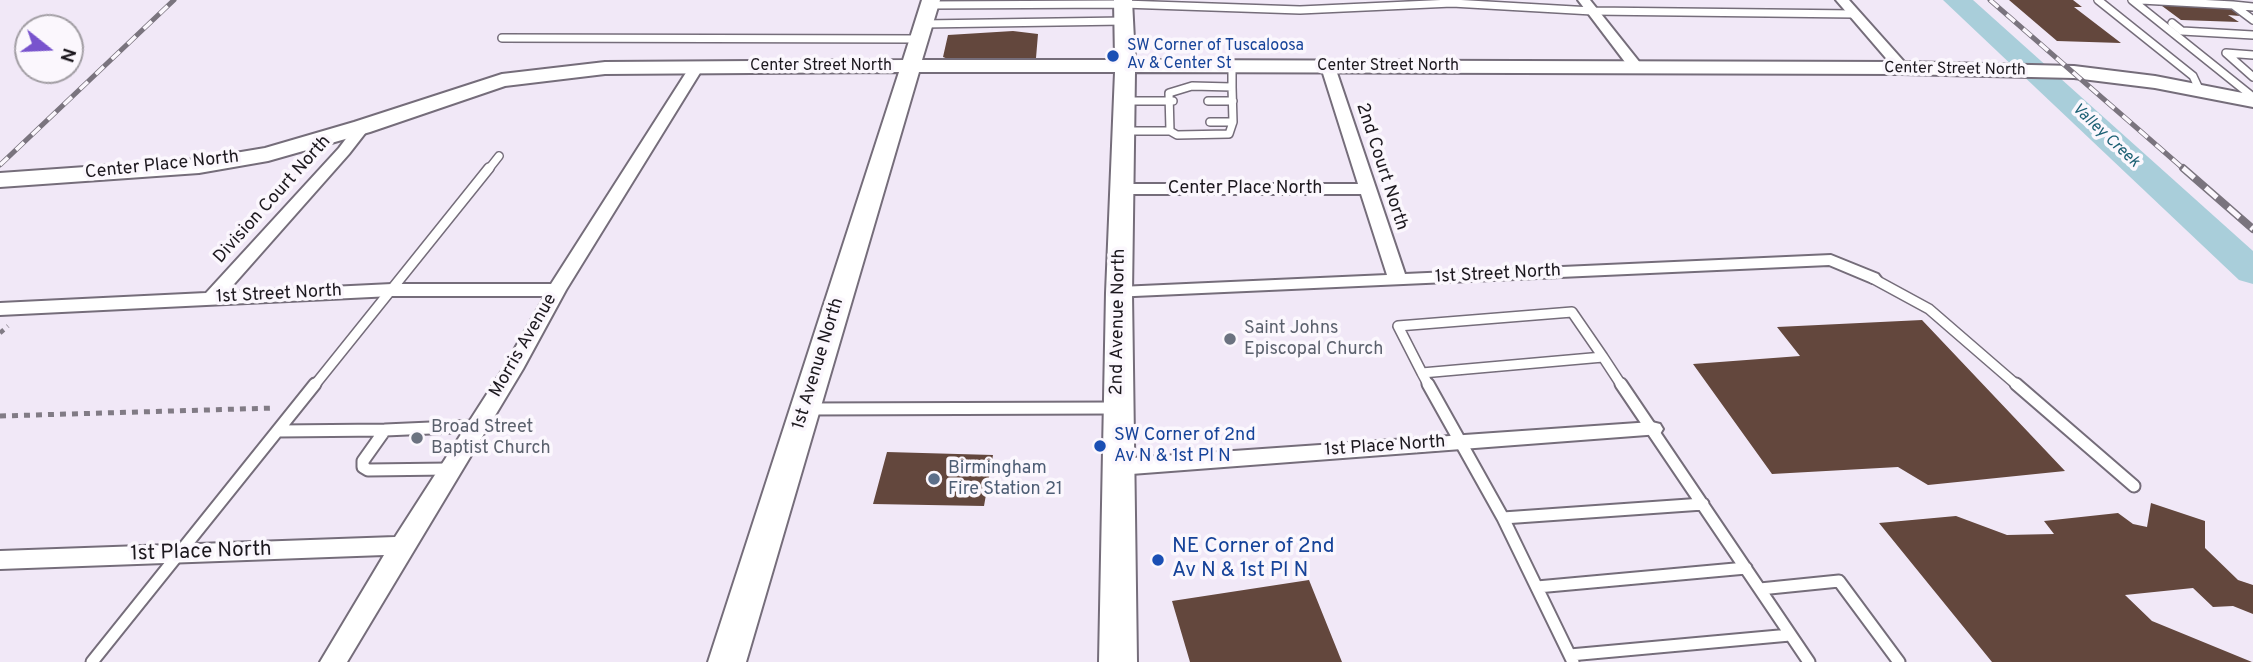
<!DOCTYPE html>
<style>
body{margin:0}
#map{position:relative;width:2253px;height:662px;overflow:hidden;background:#f1e8f7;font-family:Overpass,sans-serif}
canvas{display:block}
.north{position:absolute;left:14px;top:14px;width:70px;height:70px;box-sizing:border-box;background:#fbf7fd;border:2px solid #a29ea4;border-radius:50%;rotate:108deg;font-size:19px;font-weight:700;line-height:28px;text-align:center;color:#1c181e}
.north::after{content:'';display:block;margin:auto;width:24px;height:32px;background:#7853cd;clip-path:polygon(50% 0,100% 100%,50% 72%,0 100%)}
</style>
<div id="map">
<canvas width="2253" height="662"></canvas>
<div class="north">N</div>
</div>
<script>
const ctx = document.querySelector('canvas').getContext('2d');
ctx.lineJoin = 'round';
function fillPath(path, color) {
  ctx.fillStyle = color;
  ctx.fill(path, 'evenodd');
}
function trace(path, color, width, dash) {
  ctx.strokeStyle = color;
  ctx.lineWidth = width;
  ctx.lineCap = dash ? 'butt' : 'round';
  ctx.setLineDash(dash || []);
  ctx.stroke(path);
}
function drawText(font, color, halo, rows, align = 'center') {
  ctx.font = font + ' Overpass,sans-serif';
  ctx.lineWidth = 7;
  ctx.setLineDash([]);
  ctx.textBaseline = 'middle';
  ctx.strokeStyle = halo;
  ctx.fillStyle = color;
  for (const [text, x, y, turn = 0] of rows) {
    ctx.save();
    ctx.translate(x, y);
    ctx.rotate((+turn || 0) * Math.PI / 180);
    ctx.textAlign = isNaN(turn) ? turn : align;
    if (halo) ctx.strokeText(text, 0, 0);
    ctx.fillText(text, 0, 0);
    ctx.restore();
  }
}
const river = new Path2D(`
 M1943,0H1973L2253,251V284L2239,280Z`);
const building = new Path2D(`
 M2009,0H2073L2082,7H2074L2121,43L2057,41Z
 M2158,3L2227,6L2240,16L2228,15L2239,22L2181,20Z
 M1013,31L1038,34L1036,58L948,59L943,57L948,35Z
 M1922,320L2065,471L1928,485L1898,467L1772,474L1693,364L1800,356L1777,327Z
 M887,452L993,455L984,506L873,504Z
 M2151,503L2205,521V548L2238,580L2253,585V614L2233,606L2213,607L2193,588L2125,595L2152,621L2252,662H1992L1879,523L1956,516L2007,535L2054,534L2044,521L2118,513L2133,524L2147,527Z
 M1309,580L1342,662H1190L1172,601Z`);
const pathFar1 = new Path2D(`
 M0,333L8,326`);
const path = new Path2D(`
 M0,416L275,408`);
const laneFar2 = new Path2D(`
 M2098,0L2193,76L2200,91
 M2132,0L2253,97
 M2141,0L2233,5
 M929,5L1123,4L1300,10L1452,3L1592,11L1855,14
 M2253,7L2233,5L2253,20
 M2172,23L2182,31L2253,35
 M924,24L1124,21
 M502,38L919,39
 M2253,55L2226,53L2253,77
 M1232,67V87
 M1192,86L1232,87L1233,122L1229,134L1177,135L1170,131L1169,93Z
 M1124,101H1173
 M1208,101H1233
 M1210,122H1233
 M1123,131H1170
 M488,170L499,156`);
const laneFar1 = new Path2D(`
 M1872,278L1929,309L2018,386
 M1572,312L1603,357L1422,373L1398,326Z
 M1603,357L1622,386
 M1422,373L1429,386
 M314,386L489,168`);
const lane = new Path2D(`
 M1428,384L1503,518
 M1621,384L1809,662
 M2016,384L2134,486
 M807,409L1114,408
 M385,430L476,426
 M278,431L385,430L363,461V467L368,470L449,469
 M1537,587L1746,568
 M1760,589L1839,581L1899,662
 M1570,655L1790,635
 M92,662L315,384
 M1573,662L1503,518L1703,504`);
const street = new Path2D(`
 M1578,0H1590L1641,64V70H1631Z
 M1836,0H1849L1907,65V71H1897Z
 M1328,63L1335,67L1405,274L1831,255L1878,274L1881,278L1872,283L1829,265L1112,297L1110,293L1112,289L1119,287L1387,275L1361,194H1121L1113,189L1121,184H1358L1321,67Z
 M696,64L703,68L566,290L523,369L347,662H320L384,555L0,569V551L395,537L503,369L545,296H392L0,315V303L206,293L339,148L357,124L362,122L370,127L349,154L227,292L392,284H551L689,68Z
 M1652,422L1660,424L1663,429L1660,434L1118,475L1110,472L1107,467L1110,462L1118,459Z`);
const secondary = new Path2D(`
 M922,0H940L922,60H1115L1114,0H1132L1135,60L1902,62L2074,66L2155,76L2253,95V107L2155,88L2074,78L1902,74L1135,72L1132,293L1137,662H1099L1106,293L1115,72H919L746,662H708L899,72L605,74L505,86L370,132L268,161L199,173L0,187V173L199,159L265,148L354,122L502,74L605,62L903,60Z`);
const railFar1 = new Path2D(`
 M1990,0L2185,170
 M0,165L174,0`);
const rail = new Path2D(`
 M2183,168L2253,229`);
const markers = [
 [1113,56,7,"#1a4fb4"],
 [1230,339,7,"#6b7280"],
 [417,438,7,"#6b7280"],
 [1100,446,7,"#1a4fb4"],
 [934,479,7,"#5c6f8a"],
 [1158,560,7,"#1a4fb4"]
];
const farTransitnames = [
 ["SW Corner of Tuscaloosa",1127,47],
 ["Av & Center St",1127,65]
];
const farStreetnames = [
 ["Center Street North",821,67],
 ["Center Street North",1388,67],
 ["Center Street North",1955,70,1]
];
const farWaternames = [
 ["Valley Creek",2105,136,43]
];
const streetNames = [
 ["Center Place North",162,166,-6],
 ["2nd Court North",1381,167,72],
 ["Center Place North",1245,189],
 ["Division Court North",273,200,-48],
 ["1st Street North",1498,275,-3],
 ["1st Street North",279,295,-3],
 ["2nd Avenue North",1119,322,-89],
 ["Morris Avenue",524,346,-60],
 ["1st Avenue North",819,364,-73],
 ["1st Place North",1385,447,-4]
];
const worshipNames = [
 ["Saint Johns",1244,329],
 ["Episcopal Church",1244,350],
 ["Broad Street",431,428],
 ["Baptist Church",431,449]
];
const transitNames = [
 ["SW Corner of 2nd",1114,436],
 ["Av N & 1st Pl N",1114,457]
];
const serviceNames = [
 ["Birmingham",948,469],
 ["Fire Station 21",948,490]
];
const nearTransitnames = [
 ["NE Corner of 2nd",1172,548],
 ["Av N & 1st Pl N",1172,572]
];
const nearStreetnames = [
 ["1st Place North",201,553,-2]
];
fillPath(river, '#a9ceda');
fillPath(building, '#63473d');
trace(laneFar2, '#756d7a', 10);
trace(laneFar1, '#756d7a', 12);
trace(lane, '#756d7a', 15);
trace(street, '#756d7a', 4);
trace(secondary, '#756d7a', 4);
trace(pathFar1, '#817b85', 4.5, [5, 5]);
trace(path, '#817b85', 5, [6, 6]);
trace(laneFar2, '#fff', 7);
trace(laneFar1, '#fff', 9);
trace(lane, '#fff', 11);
fillPath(street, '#fff');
fillPath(secondary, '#fff');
trace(railFar1, '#7a747e', 5);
trace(rail, '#7a747e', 8);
trace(railFar1, '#fbf7fd', 3.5, [11]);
trace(rail, '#fbf7fd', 5, [15]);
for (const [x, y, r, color] of markers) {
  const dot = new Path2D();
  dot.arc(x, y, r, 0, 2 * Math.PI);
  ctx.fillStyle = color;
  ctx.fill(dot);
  trace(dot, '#fbf7fd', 2.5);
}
drawText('16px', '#164399', '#fbf7fd', farTransitnames, 'left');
drawText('16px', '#1c181e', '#fbf7fd', farStreetnames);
drawText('italic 16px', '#1c6073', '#fbf7fd', farWaternames);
drawText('18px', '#1c181e', '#fbf7fd', streetNames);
drawText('18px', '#5b616d', '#fbf7fd', worshipNames, 'left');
drawText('18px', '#164399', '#fbf7fd', transitNames, 'left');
drawText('18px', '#4e5e75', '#fbf7fd', serviceNames, 'left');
drawText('21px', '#164399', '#fbf7fd', nearTransitnames, 'left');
drawText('21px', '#1c181e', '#fbf7fd', nearStreetnames);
</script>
